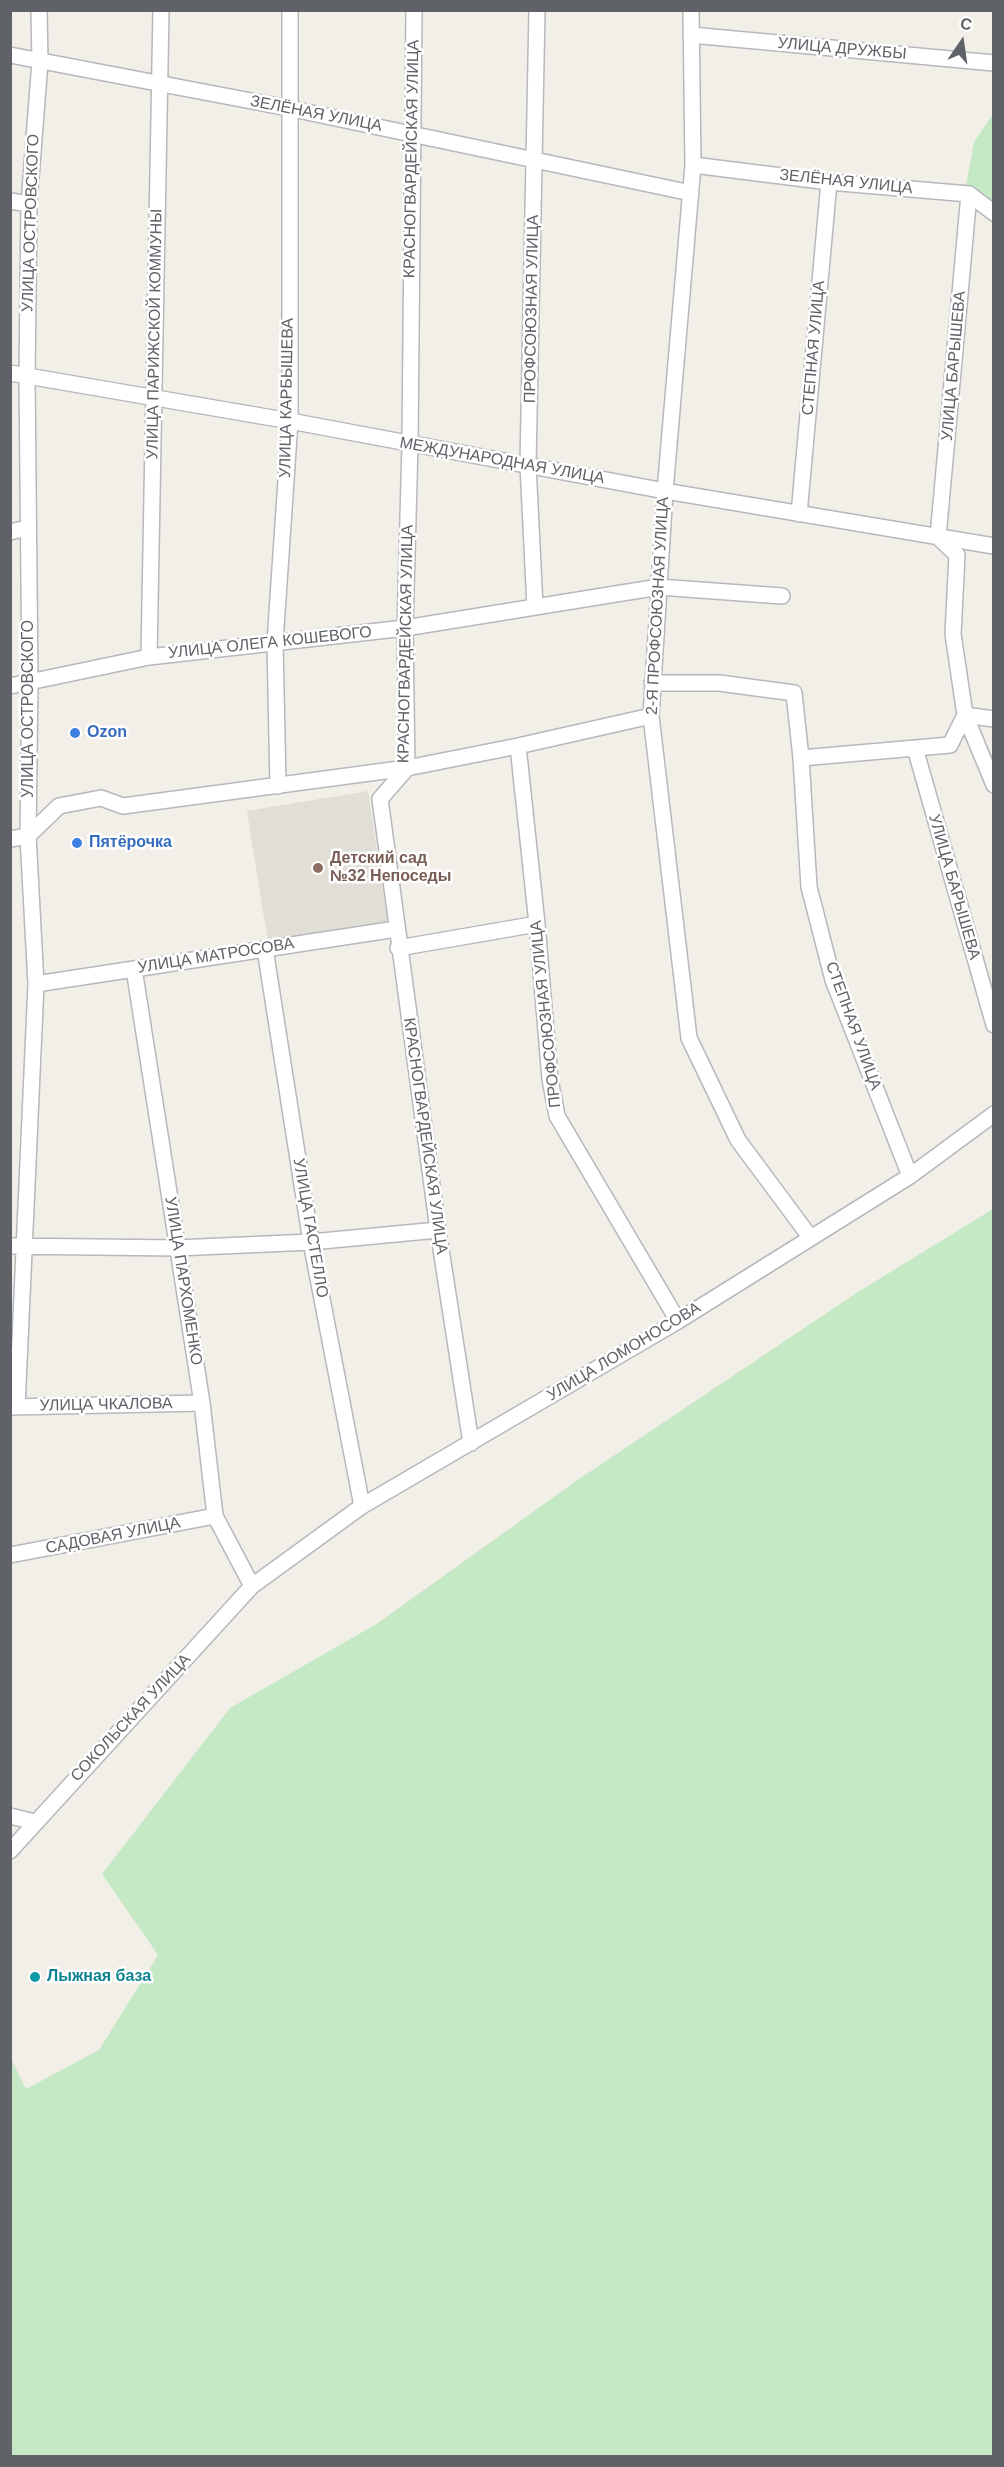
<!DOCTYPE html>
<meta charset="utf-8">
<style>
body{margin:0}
#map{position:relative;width:1004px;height:2467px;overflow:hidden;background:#f1efe8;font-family:Arial,sans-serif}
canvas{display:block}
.frame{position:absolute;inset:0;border:12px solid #5f6368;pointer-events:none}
.north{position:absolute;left:932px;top:12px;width:60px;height:60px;-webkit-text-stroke:4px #fff;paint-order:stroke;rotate:13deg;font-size:16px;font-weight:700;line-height:24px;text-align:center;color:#5f6368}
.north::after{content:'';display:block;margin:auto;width:21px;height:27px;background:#5f6368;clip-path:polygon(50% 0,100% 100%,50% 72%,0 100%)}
</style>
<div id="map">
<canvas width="1004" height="2467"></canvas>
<div class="frame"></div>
<div class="north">С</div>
</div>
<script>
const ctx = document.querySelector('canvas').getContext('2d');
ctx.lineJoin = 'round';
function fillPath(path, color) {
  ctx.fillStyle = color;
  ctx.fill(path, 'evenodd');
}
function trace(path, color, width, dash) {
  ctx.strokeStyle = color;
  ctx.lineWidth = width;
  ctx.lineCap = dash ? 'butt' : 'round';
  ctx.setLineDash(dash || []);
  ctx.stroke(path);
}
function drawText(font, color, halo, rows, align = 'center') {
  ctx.font = font + ' Arial,sans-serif';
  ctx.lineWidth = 5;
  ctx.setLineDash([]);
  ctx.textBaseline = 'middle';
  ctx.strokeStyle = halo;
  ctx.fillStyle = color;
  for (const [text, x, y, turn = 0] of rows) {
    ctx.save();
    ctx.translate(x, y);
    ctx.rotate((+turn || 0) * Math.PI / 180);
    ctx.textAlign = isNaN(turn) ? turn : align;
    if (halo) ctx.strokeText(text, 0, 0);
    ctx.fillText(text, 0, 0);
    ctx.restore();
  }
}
const education = new Path2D(`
 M368,791L388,925L268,943L247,811Z`);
const green = new Path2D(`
 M993,114V208L966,185L974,142Z
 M993,1209V2456H11V2059L26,2089L99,2050L158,1955L102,1874L230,1708L378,1623L579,1479L858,1292Z`);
const minor = new Path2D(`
 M414,10L410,444L405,628L407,768L380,799L438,1230L471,1443
 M691,10L693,165L665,491L651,716L689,1038L738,1140L810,1237
 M691,35L994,63
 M10,55L288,108L691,193
 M693,165L829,182L969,194L994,213
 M969,194L938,537L957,555L953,634L965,715L994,785
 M10,201L29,204
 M10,373L290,421L665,491L994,546
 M799,514L829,182
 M10,532L27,528
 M535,607L528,465L537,10
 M149,657L161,10
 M652,683H719L794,693L801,758L809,887L833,980L910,1176
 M10,686L149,657L405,628L659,587L782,596
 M518,746L537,924L550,1079L557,1116L678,1321
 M915,748L994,1025
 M801,758L950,745L965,715L994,719
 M278,786L275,642L290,421V10
 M10,839L28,836L59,806L101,798L123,806L407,768L518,746L651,716
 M398,948L537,924
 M265,949L311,1242L362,1506
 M134,969L202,1403L215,1516L252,1586
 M36,984L396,929
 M10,1246L177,1248L311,1242L438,1230
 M10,1407L202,1403
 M17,1407L36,984L28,836L30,683L27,377L29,204L40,61L39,10
 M10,1555L215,1516
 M10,1816L35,1822
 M10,1851L252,1586L362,1506L678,1321L910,1176L994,1114`);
const markers = [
 [75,733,6,"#3f7fe0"],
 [77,843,6,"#3f7fe0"],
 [318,868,6,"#8d6e63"],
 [35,1977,6,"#0f9aa8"]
];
const streetNames = [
 ["УЛИЦА ДРУЖБЫ",842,49,5],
 ["ЗЕЛЁНАЯ УЛИЦА",316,114,11],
 ["КРАСНОГВАРДЕЙСКАЯ УЛИЦА",412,159,-89],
 ["ЗЕЛЁНАЯ УЛИЦА",846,182,6],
 ["УЛИЦА ОСТРОВСКОГО",31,223,-88],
 ["ПРОФСОЮЗНАЯ УЛИЦА",532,309,-89],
 ["УЛИЦА ПАРИЖСКОЙ КОММУНЫ",155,334,-89],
 ["СТЕПНАЯ УЛИЦА",814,348,-85],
 ["УЛИЦА БАРЫШЕВА",954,366,-85],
 ["УЛИЦА КАРБЫШЕВА",287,398,-89],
 ["МЕЖДУНАРОДНАЯ УЛИЦА",502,461,10],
 ["2-Я ПРОФСОЮЗНАЯ УЛИЦА",658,606,-87],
 ["УЛИЦА ОЛЕГА КОШЕВОГО",270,643,-6],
 ["КРАСНОГВАРДЕЙСКАЯ УЛИЦА",406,644,-89],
 ["УЛИЦА ОСТРОВСКОГО",29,709,-90],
 ["УЛИЦА БАРЫШЕВА",954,887,74],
 ["УЛИЦА МАТРОСОВА",216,956,-9],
 ["ПРОФСОЮЗНАЯ УЛИЦА",546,1014,-96],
 ["СТЕПНАЯ УЛИЦА",853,1026,70],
 ["КРАСНОГВАРДЕЙСКАЯ УЛИЦА",425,1136,82],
 ["УЛИЦА ГАСТЕЛЛО",310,1228,80],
 ["УЛИЦА ПАРХОМЕНКО",183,1281,81],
 ["УЛИЦА ЛОМОНОСОВА",624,1352,-31],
 ["УЛИЦА ЧКАЛОВА",106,1405,-1],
 ["САДОВАЯ УЛИЦА",113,1536,-11],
 ["СОКОЛЬСКАЯ УЛИЦА",131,1718,-47]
];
const shopNames = [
 ["Ozon",87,733],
 ["Пятёрочка",89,843]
];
const educationNames = [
 ["Детский сад",330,859],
 ["№32 Непоседы",330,877]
];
const cultureNames = [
 ["Лыжная база",47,1977]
];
fillPath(education, '#e1ded6');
fillPath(green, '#c5e8c5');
trace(minor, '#b5b8bc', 18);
trace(minor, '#fff', 15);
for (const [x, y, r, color] of markers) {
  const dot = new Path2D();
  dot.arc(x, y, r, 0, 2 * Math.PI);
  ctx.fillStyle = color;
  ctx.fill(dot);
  trace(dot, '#fff', 2);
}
drawText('16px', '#5f6368', '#fff', streetNames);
drawText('bold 16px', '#366cbe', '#fff', shopNames, 'left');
drawText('bold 16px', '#785e54', '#fff', educationNames, 'left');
drawText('bold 16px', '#0d838f', '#fff', cultureNames, 'left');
</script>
